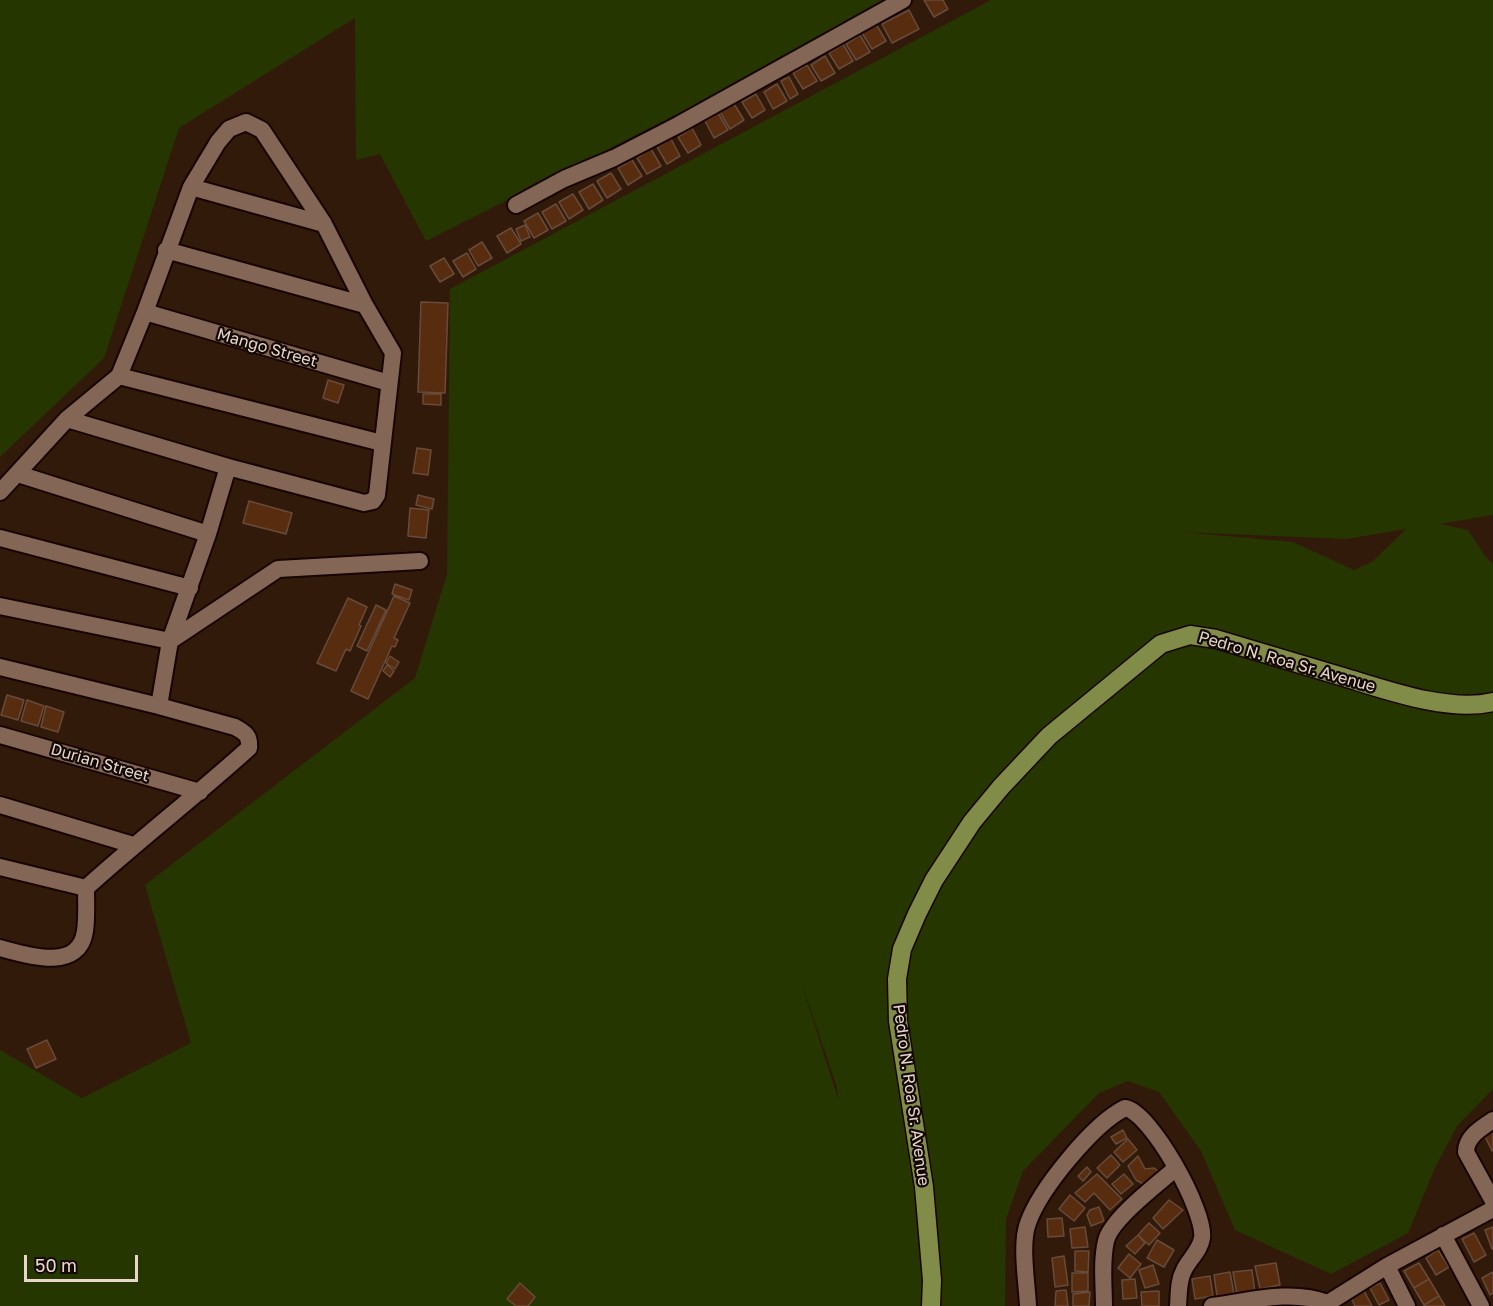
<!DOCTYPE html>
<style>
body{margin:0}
#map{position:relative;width:1493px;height:1306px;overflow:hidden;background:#321a0b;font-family:"Golos Text",sans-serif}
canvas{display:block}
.scale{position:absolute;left:24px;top:1255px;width:114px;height:27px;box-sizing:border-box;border:3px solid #e7d6cc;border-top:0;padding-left:8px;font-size:18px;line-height:21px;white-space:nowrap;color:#e7d6cc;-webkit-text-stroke:4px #120803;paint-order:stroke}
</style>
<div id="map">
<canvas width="1493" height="1306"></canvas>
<div class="scale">50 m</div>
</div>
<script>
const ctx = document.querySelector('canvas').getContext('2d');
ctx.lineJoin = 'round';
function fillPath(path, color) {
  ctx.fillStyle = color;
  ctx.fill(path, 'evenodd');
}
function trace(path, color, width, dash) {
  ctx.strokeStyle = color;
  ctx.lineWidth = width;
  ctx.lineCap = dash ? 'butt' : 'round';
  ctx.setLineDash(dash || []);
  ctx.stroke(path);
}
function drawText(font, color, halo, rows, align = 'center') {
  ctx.font = font + ' "Golos Text",sans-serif';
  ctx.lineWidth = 4.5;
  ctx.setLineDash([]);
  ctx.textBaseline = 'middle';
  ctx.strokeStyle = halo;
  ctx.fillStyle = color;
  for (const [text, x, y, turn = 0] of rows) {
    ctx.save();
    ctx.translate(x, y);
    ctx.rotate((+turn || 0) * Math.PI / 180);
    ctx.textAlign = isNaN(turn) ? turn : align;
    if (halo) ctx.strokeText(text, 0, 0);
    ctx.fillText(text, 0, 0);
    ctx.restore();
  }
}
const green = new Path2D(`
 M0,0H904L426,241L380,154L356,160L355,18L179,128L104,358L0,457Z
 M991,0H1493V515L1440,524L1468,530L1485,556L1493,564V1089L1457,1126L1435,1168L1408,1233L1331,1274L1235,1230L1201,1151L1159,1092L1128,1081L1099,1093L1023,1171L1006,1219L1005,1306H0V1050L82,1098L191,1043L145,885L415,678L447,574L450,289ZM1406,529L1372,562L1354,570L1293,542L1181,532L1346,539ZM800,978L837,1087L838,1099Z`);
const building = new Path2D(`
 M924,0H943L948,9L934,17Z
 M909,10L919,29L892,43L882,24Z
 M876,24L886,41L872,49L862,33Z
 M860,35L870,52L856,60L846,44Z
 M843,44L853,61L839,69L829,53Z
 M825,56L835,73L821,81L811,65Z
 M807,65L817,81L803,89L793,73Z
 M789,77L798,94L790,99L781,81Z
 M777,84L787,101L773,109L764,92Z
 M756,94L765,110L752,118L742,102Z
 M734,104L744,120L730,129L720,112Z
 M718,113L728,130L714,138L705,121Z
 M692,128L701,145L688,153L678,137Z
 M671,139L680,156L667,164L657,147Z
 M651,149L661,166L647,174L637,158Z
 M632,160L642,176L628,185L618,168Z
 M611,173L621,189L607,198L597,181Z
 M593,184L603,200L589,209L579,192Z
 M573,194L583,210L569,219L559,202Z
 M556,204L566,221L552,229L542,212Z
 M538,213L548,230L534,238L524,221Z
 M525,225L530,237L521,241L516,229Z
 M511,228L521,244L507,253L497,236Z
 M482,242L492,258L478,266L469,250Z
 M467,253L476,269L463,277L453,261Z
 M444,258L454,274L440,282L430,266Z
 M421,302L448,303L445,393L418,392Z
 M328,380L344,385L338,403L323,398Z
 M423,394H441V405L423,404Z
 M417,448L431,450L428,475L413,473Z
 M418,495L434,499L432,509L416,505Z
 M249,501L292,513L286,534L243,523Z
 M410,508L429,510L426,538L408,536Z
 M395,584L412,590L409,600L392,594Z
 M394,596L410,603L394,638L398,640L395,647L392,646L368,699L351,691Z
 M348,598L367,607L359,625L361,626L350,651L346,649L336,671L317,663Z
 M376,605L386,610L367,651L357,646Z
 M390,656L399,662L395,669L386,663Z
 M387,665L394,671L390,677L383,671Z
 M7,695L24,700L18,720L1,715Z
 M27,700L44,706L38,726L21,721Z
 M46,706L64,712L58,732L41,727Z
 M47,1040L56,1059L36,1068L27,1049Z
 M1493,1128V1150L1492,1151L1483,1132Z
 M1123,1130L1127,1138L1116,1144L1111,1137Z
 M1128,1139L1137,1150L1123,1162L1114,1152Z
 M1111,1155L1120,1165L1107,1178L1097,1168Z
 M1138,1156L1145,1169L1154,1168L1161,1173L1145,1185L1136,1180L1128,1166Z
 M1087,1167L1091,1172L1083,1181L1078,1176Z
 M1097,1174L1122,1199L1110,1210L1094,1193L1085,1202L1075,1193Z
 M1124,1174L1133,1184L1121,1194L1112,1184Z
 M1070,1195L1085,1208L1074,1221L1059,1209Z
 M1169,1200L1183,1210L1163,1229L1153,1218Z
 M1099,1207L1104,1221L1091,1226L1087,1215L1090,1210Z
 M1062,1218L1064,1236L1048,1237L1047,1219Z
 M1149,1223L1160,1233L1149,1245L1138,1235Z
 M1085,1227L1088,1247L1072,1248L1070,1229Z
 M1493,1227V1249H1492L1485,1230Z
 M1474,1233L1486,1255L1474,1262L1462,1239Z
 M1138,1235L1145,1243L1135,1254L1126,1246Z
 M1157,1240L1174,1250L1164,1267L1147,1258Z
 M1438,1250L1449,1267L1436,1275L1426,1258Z
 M1075,1251H1089L1088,1272L1075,1271Z
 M1129,1254L1141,1264L1130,1278L1118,1268Z
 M1064,1256L1068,1285L1055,1287L1052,1258Z
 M1276,1263L1280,1285L1260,1289L1255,1266Z
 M1419,1263L1429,1279L1414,1288L1404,1271Z
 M1153,1265L1159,1284L1145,1288L1139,1270Z
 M1252,1270L1255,1293L1237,1295L1233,1272Z
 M1230,1272L1234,1294L1217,1296L1214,1275Z
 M1493,1272V1293L1490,1295L1482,1278Z
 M1072,1273H1088V1291L1072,1292Z
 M1210,1276L1213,1296L1195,1299L1192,1279Z
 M1135,1279L1137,1298L1123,1299L1122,1280Z
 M1429,1279L1439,1296L1424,1305L1414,1288Z
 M520,1283L535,1297L528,1306H516L507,1299Z
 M1380,1283L1389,1300L1379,1305L1370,1288Z
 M1362,1287L1372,1306H1355L1349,1294Z
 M1066,1290L1068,1306H1055L1056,1291Z
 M1159,1291V1306H1142L1141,1292Z
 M1090,1292L1089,1306H1073V1294Z
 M1439,1296L1445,1306H1424V1305Z`);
const street = new Path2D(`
 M191,187L324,224
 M516,205L564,179L614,158L678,125L903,0
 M166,250L365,305
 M145,312L389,383
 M119,376L382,443
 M18,474L208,534
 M0,492L67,419L119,376L145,312L191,187L218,142L229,129L246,122L262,130L324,224L365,305L393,353L377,495L373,501L364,503L228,467L67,419
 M0,538L190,588
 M0,606L170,641L278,569L420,561
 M0,667L159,706L235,727C246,733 250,736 249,748C196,796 139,840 86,888C86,902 87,917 85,931C79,973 26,955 0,948
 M159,706L170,641L208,534L228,467
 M0,735L200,792
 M0,805L133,845
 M0,867L86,888
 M1493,1120C1482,1128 1466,1136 1466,1152L1493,1201
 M1443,1235L1481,1306
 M1387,1266L1407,1306
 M1328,1303L1387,1266L1493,1209
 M1028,1306C1027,1283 1020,1244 1028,1223C1040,1189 1093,1124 1125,1108C1151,1112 1206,1212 1202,1238C1200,1251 1189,1259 1184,1270C1178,1281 1179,1294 1178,1306
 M1104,1306C1104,1285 1101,1262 1106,1241C1111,1219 1158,1184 1176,1168
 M1212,1306C1250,1301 1291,1289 1328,1303`);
const primary = new Path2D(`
 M931,1306L932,1280L924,1187L898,1021L897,979L902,949L917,914L934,880L972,822L1001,787L1049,736L1161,644L1190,635L1216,639C1257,651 1299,664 1340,676C1384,689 1448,713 1493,702`);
const streetNames = [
 ["Mango Street",267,348,16],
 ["Pedro N. Roa Sr. Avenue",1287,662,16],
 ["Durian Street",100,763,16],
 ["Pedro N. Roa Sr. Avenue",911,1095,82]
];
fillPath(green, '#263600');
fillPath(building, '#582c0e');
trace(building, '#674b3b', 1.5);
trace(street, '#180500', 20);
trace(primary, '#180500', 21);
trace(street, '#836655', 16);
trace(primary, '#808c48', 18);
drawText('16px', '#e7d6cc', '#120803', streetNames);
</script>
